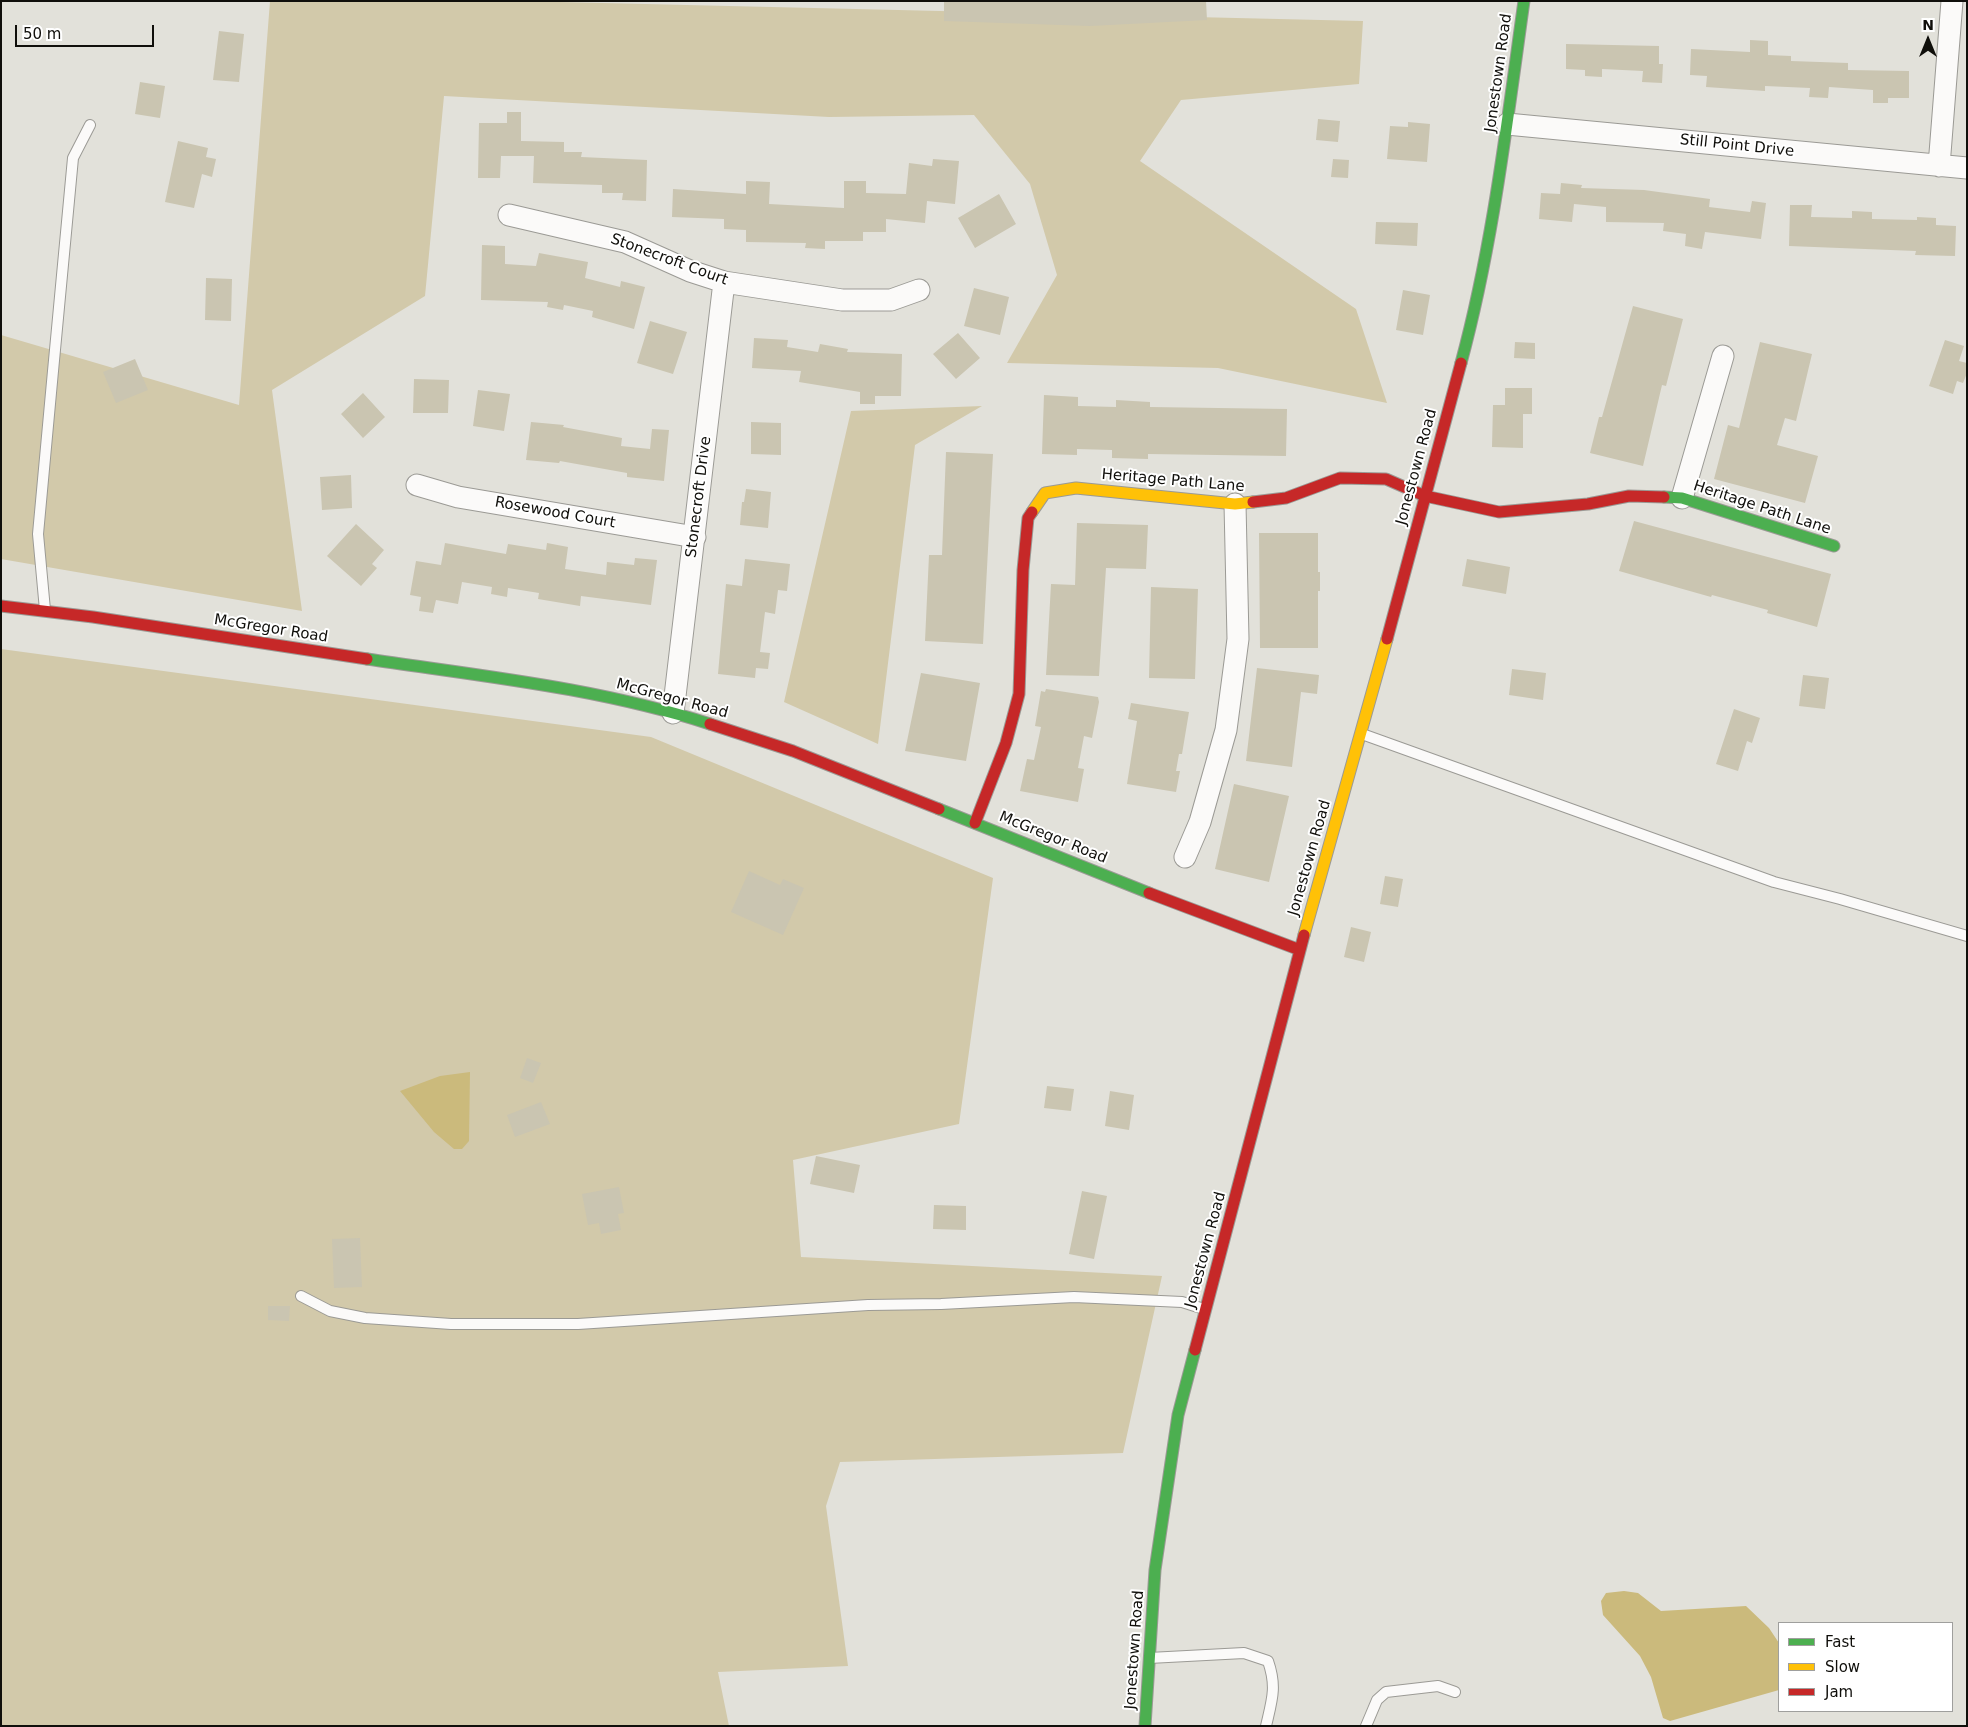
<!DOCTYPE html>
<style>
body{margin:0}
#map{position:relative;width:1968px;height:1727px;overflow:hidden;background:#e2e1da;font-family:"DejaVu Sans",sans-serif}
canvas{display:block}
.frame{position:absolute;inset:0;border:2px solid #100f0b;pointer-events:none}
.legend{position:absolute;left:1778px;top:1622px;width:175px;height:90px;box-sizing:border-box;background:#fff;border:1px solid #9f9f9d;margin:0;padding:6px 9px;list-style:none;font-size:15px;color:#100f0b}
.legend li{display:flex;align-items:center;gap:10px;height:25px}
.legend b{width:25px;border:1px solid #9f9f9d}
.north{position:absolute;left:1903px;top:15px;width:50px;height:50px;-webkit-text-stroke:4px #fff;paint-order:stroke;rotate:0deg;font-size:14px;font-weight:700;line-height:20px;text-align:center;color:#100f0b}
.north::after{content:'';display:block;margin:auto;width:18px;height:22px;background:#100f0b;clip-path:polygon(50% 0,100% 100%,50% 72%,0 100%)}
.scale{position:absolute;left:15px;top:25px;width:139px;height:22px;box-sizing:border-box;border:2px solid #100f0b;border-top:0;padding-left:6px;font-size:15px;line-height:18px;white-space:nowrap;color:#100f0b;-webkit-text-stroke:4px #fff;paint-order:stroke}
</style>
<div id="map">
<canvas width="1968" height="1727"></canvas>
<div class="frame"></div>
<ul class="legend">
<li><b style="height:6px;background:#4caf50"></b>Fast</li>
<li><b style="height:6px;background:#ffc107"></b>Slow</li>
<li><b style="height:6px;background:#c62828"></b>Jam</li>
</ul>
<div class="north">N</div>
<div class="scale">50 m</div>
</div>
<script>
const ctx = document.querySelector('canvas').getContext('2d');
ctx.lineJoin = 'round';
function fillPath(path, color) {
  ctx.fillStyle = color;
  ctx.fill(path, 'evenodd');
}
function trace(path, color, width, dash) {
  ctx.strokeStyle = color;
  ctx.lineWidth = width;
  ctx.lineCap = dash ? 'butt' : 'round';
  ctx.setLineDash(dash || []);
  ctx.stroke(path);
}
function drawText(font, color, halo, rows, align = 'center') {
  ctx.font = font + ' "DejaVu Sans",sans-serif';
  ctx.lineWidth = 4;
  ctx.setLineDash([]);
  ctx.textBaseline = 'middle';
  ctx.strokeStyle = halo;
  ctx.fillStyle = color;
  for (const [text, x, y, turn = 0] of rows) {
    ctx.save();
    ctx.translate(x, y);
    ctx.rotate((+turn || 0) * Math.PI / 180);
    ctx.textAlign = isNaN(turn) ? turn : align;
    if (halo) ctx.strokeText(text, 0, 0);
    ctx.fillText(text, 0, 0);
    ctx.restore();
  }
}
const green = new Path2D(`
 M270,1H518L1363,21L1359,84L1181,100L1140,161L1356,309L1387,403L1218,368L1007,363L1057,275L1030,184L974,115L829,117L444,96L425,296L272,390L302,611L1,559V335L239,405Z
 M982,406L915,445L878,744L784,702L851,411Z
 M1,649L651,737L993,878L959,1124L793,1160L801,1257L1162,1276L1123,1453L840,1462L826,1506L848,1666L718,1672L729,1726H1Z`);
const water = new Path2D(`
 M470,1072L469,1141L462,1149H454L434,1132L400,1091L440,1076Z
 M1624,1591L1638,1593L1661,1611L1746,1606L1769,1628L1779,1643V1690L1670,1721L1663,1718L1651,1677L1640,1656L1603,1615L1601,1601L1606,1593Z`);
const building = new Path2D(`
 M944,1H1206L1207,20L1090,26L944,21Z
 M219,31L244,34L239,82L213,80Z
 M1750,40L1768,41V55L1791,56V61L1848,63V70L1909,71V98H1888V103H1873V90L1829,87L1828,98L1809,97L1810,88L1765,86V91L1706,87L1707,76L1690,75L1691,49L1750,52Z
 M1566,44L1659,46V64H1663L1662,83L1642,82L1643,71L1602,69V77L1585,76V70L1566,69Z
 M140,82L165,86L160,118L135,114Z
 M507,112H521V141L564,142V152H582L581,157L647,160L646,201L622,200L623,193H602V185L533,183L534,156H501L500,178H478L479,123H507Z
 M1318,119L1340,121L1338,142L1316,140Z
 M1408,122L1430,124L1427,162L1387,159L1390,126L1408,127Z
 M178,141L208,148L206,157L216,159L212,177L202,174L194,208L165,202Z
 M933,159L959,161L955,204L927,201L925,223L886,219V232H863V241H825V249L805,248L806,243L746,242V230L724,229V219L672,217L673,189L746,194V181L770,182L769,204L844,208V181H866V193L906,194L909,163L932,166Z
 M1333,159L1349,160L1348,178L1331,177Z
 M1561,183L1582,185L1581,188L1644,190L1710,199L1709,207L1750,212L1752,201L1766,203L1761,239L1705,232L1702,249L1685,246L1686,234L1663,231L1664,223L1606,222V207L1574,204L1572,222L1539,219L1541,193L1560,194Z
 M999,194L1016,224L975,248L958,218Z
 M1790,205H1812L1811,217L1852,218V211L1872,212V219L1917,220V217L1936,218V225L1956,226L1955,256L1915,255L1916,251L1789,246Z
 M1376,222L1418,223L1417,246L1375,244Z
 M482,245L505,246V264L536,266L539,253L588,262L585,278L620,287L621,281L645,287L634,329L592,317L593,311L564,305L563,310L547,307L548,302L481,300Z
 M206,278L232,279L231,321L205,320Z
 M974,288L1009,297L1000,335L964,326Z
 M1403,290L1430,295L1423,335L1396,330Z
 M1633,306L1683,319L1666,386L1662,385L1643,466L1590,453L1599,417H1602Z
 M650,321L687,332L673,374L637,363Z
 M958,333L980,358L956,379L933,354Z
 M754,338L788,340L787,347L818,352L820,344L848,349L847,352L902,354L901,396H875V404H860V392L799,382L801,371L752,368Z
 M1945,340L1964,346L1959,361L1967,363V373L1963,383L1957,381L1953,394L1929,386Z
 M1515,342L1535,343V359L1514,358Z
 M1760,342L1812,354L1796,421L1785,418L1777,445L1818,456L1805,503L1714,479L1728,425L1739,428Z
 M135,359L148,390L116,403L103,372Z
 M414,379L449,380L448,413H413Z
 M1505,388H1532V414H1523V448L1492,447L1493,405H1505Z
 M478,390L510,394L504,431L473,426Z
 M363,393L385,417L363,438L341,414Z
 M1044,395L1078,397V406L1116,407V400L1150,402V407L1287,409L1286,456L1148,454V459L1112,458V450L1077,449V455L1042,454Z
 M531,422L564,425L563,427L622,438L621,446L650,449L652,429L669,430L664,481L627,477V473L560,461L559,463L526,460Z
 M751,422L781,423V455L751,454Z
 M946,452L993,454L983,644L925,641L929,555H942Z
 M351,475L352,508L322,510L320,477Z
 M746,489L771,492L768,528L740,525L742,502H744Z
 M1634,521L1831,574L1817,627L1767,613L1768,610L1712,595L1711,597L1619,571Z
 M1077,523L1148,525L1146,569L1106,568L1099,676L1046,675L1051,584L1075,585Z
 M356,524L384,550L372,564L377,568L361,586L327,556Z
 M1259,533H1318V572H1320V591H1318V648H1260Z
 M445,543L506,554L508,544L546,550L547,543L568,547L565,569L606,575L607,562L634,565L635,558L657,560L651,605L581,596L580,606L538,599L539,593L508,588L507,597L491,594L492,587L462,582L458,604L436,600L433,613L419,611L421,597L410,595L416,561L441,565Z
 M745,559L790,564L787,591L778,590L775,614L765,612L760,652L770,653L768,669L756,668L755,678L718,674L726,584L742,586Z
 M1467,559L1510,567L1506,594L1462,586Z
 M1151,587L1198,589L1195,679L1149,678Z
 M1257,668L1319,675L1317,694L1301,692L1292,767L1246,761Z
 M1512,669L1546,673L1543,700L1509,695Z
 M921,673L980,683L966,761L905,751Z
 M1803,675L1829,678L1825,709L1799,706Z
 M1046,689L1098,697L1099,702L1092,738L1084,736L1078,768L1084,769L1078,802L1020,791L1027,759L1034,760L1041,727L1035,726L1041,691L1045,692Z
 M1131,703L1189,712L1182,754H1179L1176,771H1180L1176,792L1127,784L1137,721L1128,719Z
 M1734,709L1760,718L1752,743L1747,741L1738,771L1716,764Z
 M1234,784L1289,796L1269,882L1215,869Z
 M749,871L780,885L783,879L804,888L783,935L731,912Z
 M1385,876L1403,879L1398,907L1380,904Z
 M1351,927L1371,932L1364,962L1344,957Z
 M527,1058L541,1063L533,1083L520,1078Z
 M1047,1086L1074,1089L1071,1111L1044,1108Z
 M1110,1091L1134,1095L1129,1130L1105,1126Z
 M541,1102L550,1124L515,1137L507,1115Z
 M816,1156L860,1165L854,1193L810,1184Z
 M619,1187L624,1213L618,1214L621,1230L601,1234L599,1223L588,1225L582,1194Z
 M1082,1191L1107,1196L1094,1259L1069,1254Z
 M934,1205L966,1206V1230L933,1229Z
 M360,1238L362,1287L334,1288L332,1239Z
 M268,1306H290L289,1321L268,1320Z`);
const lane = new Path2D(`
 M45,610L38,534L53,371L73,158L90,125
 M1362,734L1774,882L1840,899L1967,936
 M301,1296L330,1311L365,1318L451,1324H578L868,1305L941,1304L1074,1297L1182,1302L1204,1309
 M1149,1658L1244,1653L1268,1661C1277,1687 1272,1700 1266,1726
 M1366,1726L1377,1700L1386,1692L1438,1686L1455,1692`);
const street = new Path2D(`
 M1507,124L1967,168
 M1939,166L1952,1
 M509,215L625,242L690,271L724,282L842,300H891L919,290
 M417,485L458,497L695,537
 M1682,498L1723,356
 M673,713L724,282
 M1185,857L1200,822L1226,730L1238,639L1235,504`);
const fast = new Path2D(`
 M1461,363C1493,245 1507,122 1524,1
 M1664,497L1682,498L1834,546
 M367,659C481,676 599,688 710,724
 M939,809L1149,893
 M1145,1726L1155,1570L1178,1415L1195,1350`);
const slow = new Path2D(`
 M1032,512L1045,493L1076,488L1235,504L1253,502
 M1304,935L1387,639`);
const jam = new Path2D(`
 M1253,502L1286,498L1340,478L1386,479L1425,496L1499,512L1588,504L1629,496L1664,497
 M1,606L93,617L367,659
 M1387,639L1461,363
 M710,724L793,751L939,809
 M975,823L1006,743L1019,694L1023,570L1028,518L1032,512
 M1149,893L1300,950
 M1195,1350L1304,935`);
const streetNames = [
 ["Jonestown Road",1499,73,-82],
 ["Still Point Drive",1737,146,6],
 ["Stonecroft Court",669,260,20],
 ["Jonestown Road",1417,467,-75],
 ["Heritage Path Lane",1173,481,5],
 ["Stonecroft Drive",699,497,-83],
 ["Heritage Path Lane",1762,508,18],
 ["Rosewood Court",555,513,10],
 ["McGregor Road",271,629,9],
 ["McGregor Road",672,699,15],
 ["McGregor Road",1053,838,22],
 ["Jonestown Road",1310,858,-74],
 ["Jonestown Road",1206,1250,-75],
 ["Jonestown Road",1135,1650,-86]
];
fillPath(green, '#d2c9aa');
fillPath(water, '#cbba7c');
fillPath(building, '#cac5b1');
trace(lane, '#9b9a95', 12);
trace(street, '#9b9a95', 23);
trace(fast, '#9b9a95', 13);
trace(slow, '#9b9a95', 13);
trace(jam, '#9b9a95', 13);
trace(lane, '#fbfaf9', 10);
trace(street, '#fbfaf9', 21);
trace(fast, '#4caf50', 11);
trace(slow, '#ffc107', 11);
trace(jam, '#c62828', 11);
drawText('15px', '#100f0b', '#fff', streetNames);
</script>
